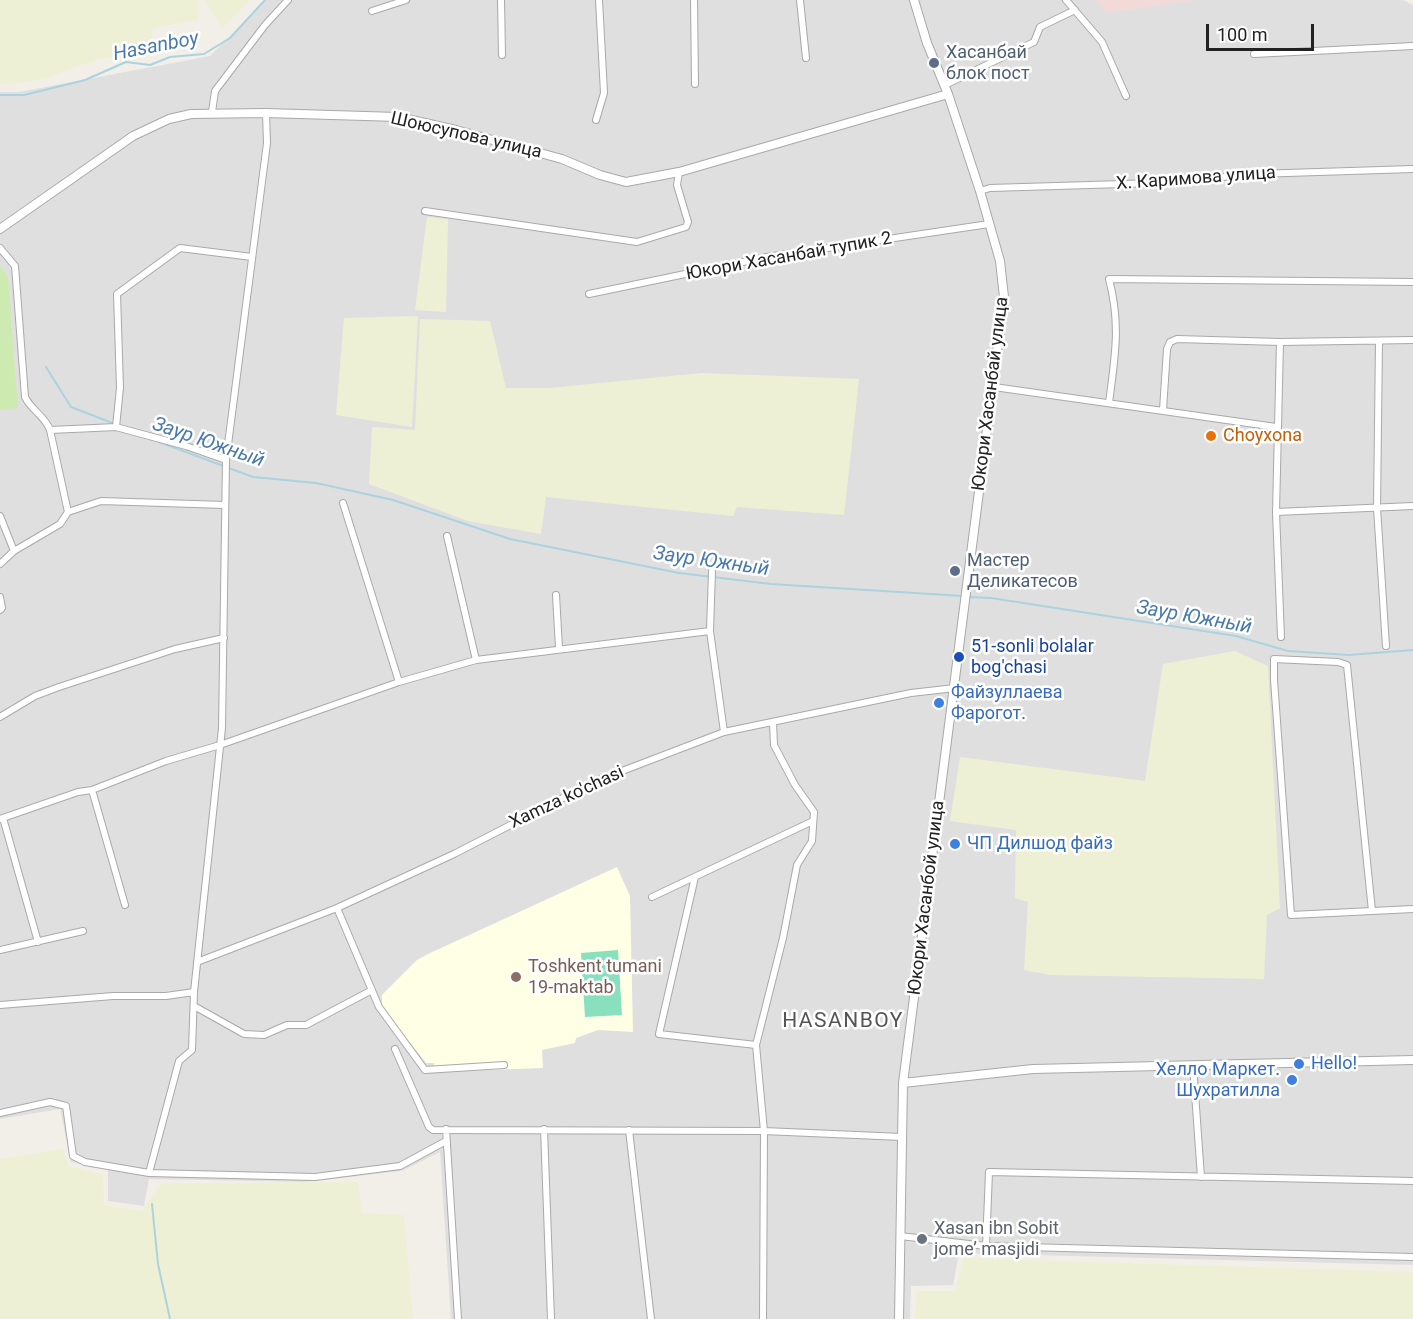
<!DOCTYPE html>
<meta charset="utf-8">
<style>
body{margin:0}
#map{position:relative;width:1413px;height:1319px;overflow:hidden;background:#f2efe9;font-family:Roboto,sans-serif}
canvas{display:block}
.scale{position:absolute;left:1206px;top:24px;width:108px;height:27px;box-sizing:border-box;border:3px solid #222;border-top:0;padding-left:8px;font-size:18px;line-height:21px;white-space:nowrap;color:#222;-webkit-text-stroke:4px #fff;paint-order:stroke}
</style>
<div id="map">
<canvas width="1413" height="1319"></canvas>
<div class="scale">100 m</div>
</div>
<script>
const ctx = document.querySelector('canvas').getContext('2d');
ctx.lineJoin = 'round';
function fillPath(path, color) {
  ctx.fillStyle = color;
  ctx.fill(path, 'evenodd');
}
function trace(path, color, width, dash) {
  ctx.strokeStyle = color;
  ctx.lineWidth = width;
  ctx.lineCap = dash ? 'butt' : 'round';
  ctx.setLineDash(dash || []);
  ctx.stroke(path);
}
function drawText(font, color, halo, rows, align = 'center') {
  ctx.font = font + ' Roboto,sans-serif';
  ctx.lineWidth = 5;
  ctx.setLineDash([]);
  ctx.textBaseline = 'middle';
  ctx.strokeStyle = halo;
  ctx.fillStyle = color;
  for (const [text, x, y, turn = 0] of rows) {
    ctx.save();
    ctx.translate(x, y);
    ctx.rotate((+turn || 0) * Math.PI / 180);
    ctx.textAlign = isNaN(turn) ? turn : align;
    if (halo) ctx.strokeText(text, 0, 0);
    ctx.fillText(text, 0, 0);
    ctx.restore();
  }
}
const residential = new Path2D(`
 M266,0H1403L1413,5V1265L959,1253L953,1285L911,1286L910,1319H451L440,1152L402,1171L305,1182L149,1179L144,1206L108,1201V1168L71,1162L60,1109L0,1119V92H19L210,56Z`);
const commercial = new Path2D(`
 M1092,0H1195L1108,13L1096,1Z`);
const education = new Path2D(`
 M617,867L630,896L633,1032L598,1030L576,1038L575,1043L542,1050L543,1068L434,1072V1063H426L382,1007V995L417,960L428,954Z`);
const farmland = new Path2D(`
 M0,0H198V20L153,28L151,53L103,58L39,80L0,85Z
 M204,0H250L222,28Z
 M427,217L448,219L446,312L415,310Z
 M418,316L412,427L336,415L344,318Z
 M420,319L490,321L506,388H550L702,373L859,379L844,515L737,507L733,516L546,497L541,534L468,521L369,484L372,427L415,430Z
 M1235,651L1268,666L1280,908L1267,915L1264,979L1050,975L1024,970L1028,902L1015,898L1016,830L950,821L960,757L1145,781L1163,664Z
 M63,1149L68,1166L103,1175L104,1205L142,1211L161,1183L358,1182L362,1213L404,1215L413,1319H0V1159Z
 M964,1258L1413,1272V1319H915L917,1291H955Z`);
const grass = new Path2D(`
 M0,267L8,276L18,408L0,410Z`);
const pitch = new Path2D(`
 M618,950L622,1015L585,1017L581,953Z`);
const stream = new Path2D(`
 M0,95H24L85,80L126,62L150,65L170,57L204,54L230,38L265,0
 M46,367L71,407L115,424
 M159,442L253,477L316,483L393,500L510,539L679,573L771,584L963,596
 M968,597L991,598L1236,636L1288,651L1349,655L1413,650
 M152,1204L158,1264L170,1319`);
const minor = new Path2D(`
 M501,0L502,55
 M694,0L695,84
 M800,0L806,58
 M1066,0L1102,42L1126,96
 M372,11L406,0
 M1254,54L1413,46
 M945,85L1034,42L1040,27L1075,10
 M212,112L215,91L265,25L288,0
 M596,120L604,93L599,0
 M980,191L990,188L1156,183L1255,174L1413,169
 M425,211L637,242L686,227L688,222L677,185L679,172
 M0,248L15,266L25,397C31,410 45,416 50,430L68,512
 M589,294L767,257L989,224
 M1280,342L1276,512L1281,637
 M1379,342L1377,508L1386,646
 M994,387L1276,427
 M1109,403C1115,356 1121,325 1109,279L1413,282
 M1163,410L1167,349L1170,342L1177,339L1280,342L1413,340
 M116,427L120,388L117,294L180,248L252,257
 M50,430L116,427L186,446L226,460
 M343,503L399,682
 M1276,512L1413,506
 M0,516L14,551
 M447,536L476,660
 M0,564L14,551L60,524L68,512L101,501L225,505
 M712,571L710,631L724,732
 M556,595L559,648
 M0,597L2,608L0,610
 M0,717L35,696L59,687L175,649L224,638
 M92,790L125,905
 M3,818L38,942
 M0,819L78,792L92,790L166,761L220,745L399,682L476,660L710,631
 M695,877L659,1034L756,1045
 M652,897L813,821
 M337,908L379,1007L425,1070L504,1065
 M1372,911L1347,665L1338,662L1274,659V680L1291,915L1413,909
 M0,950L83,931
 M197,962L337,908L454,854L596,781L724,732L911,693L955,688
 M0,1005L113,996H166L194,992
 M194,1006L244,1034L264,1035L287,1025H306L372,990
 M395,1049L429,1127L433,1130L764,1131L902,1137
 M1193,1065L1201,1177
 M0,1113L50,1102L66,1106L73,1156L85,1162L149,1173L315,1177L400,1166L446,1141
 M446,1129L458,1319
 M544,1129L551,1319
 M629,1130L651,1319
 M149,1173L179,1061L192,1050L194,992L222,728L226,460L267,143L266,113
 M900,1236L986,1246L1413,1257
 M986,1246L989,1172L1413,1181
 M763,1319L764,1131L756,1045L783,938L797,865L812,841L814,812L795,785L774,745L773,722`);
const tertiary = new Path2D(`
 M0,229L133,136L169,119L191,114L266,113L398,117L456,130L562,159L600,175L626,182L679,172L948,94
 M903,1083L1033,1069L1413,1060
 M899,1319L903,1083L1004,297L1000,261L980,191L948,94L927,43L914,0`);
const markers = [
 [934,63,6,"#5c6f8a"],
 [1211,436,6,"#e8710a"],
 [955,571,6,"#5c6f8a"],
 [959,657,6,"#1a4fb4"],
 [939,703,6,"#3f7fe0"],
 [955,844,6,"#3f7fe0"],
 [516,977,6,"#8d6e63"],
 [1299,1064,6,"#3f7fe0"],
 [1292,1080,6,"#3f7fe0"],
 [922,1239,6,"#6b7280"]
];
const serviceNames = [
 ["Хасанбай",946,53],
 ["блок пост",946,74],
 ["Мастер",967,561],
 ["Деликатесов",967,582]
];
const streetNames = [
 ["Шоюсупова улица",466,136,13],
 ["Х. Каримова улица",1196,179,-4],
 ["Юкори Хасанбай тупик 2",789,257,-10],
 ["Юкори Хасанбай улица",991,394,-83],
 ["Xamza ko'chasi",567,798,-25],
 ["Юкори Хасанбой улица",927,898,-83]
];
const foodNames = [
 ["Choyxona",1223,436]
];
const transitNames = [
 ["51-sonli bolalar",971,647],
 ["bog'chasi",971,668]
];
const shopNames = [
 ["Файзуллаева",951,693],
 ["Фарогот.",951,714],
 ["ЧП Дилшод файз",967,844],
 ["Hello!",1311,1064],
 ["Хелло Маркет.",1280,1070,"right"],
 ["Шухратилла",1280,1091,"right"]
];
const educationNames = [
 ["Toshkent tumani",528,967],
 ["19-maktab",528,988]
];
const worshipNames = [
 ["Xasan ibn Sobit",934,1229],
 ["jome’ masjidi",934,1250]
];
const waterNames = [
 ["Hasanboy",156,47,-11],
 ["Заур Южный",208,443,19],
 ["Заур Южный",711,562,8],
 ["Заур Южный",1194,618,10]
];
const quarterNames = [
 ["HASANBOY",843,1022]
];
fillPath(residential, '#e0dfdf');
fillPath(commercial, '#f2dad9');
fillPath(education, '#ffffe5');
fillPath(farmland, '#eef0d5');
fillPath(grass, '#cdebb0');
fillPath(pitch, '#88e0be');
trace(stream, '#aad3df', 2);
trace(minor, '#a9a9a9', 8);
trace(tertiary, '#a9a9a9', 10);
trace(minor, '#fff', 6);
trace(tertiary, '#fff', 8);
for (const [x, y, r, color] of markers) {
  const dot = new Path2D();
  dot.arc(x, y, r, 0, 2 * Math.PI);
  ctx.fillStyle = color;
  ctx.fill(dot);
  trace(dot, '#fff', 2);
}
drawText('18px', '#4e5e75', '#fff', serviceNames, 'left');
drawText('18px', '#222', '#fff', streetNames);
drawText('18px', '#c56008', '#fff', foodNames, 'left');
drawText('18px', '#164399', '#fff', transitNames, 'left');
drawText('18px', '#366cbe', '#fff', shopNames, 'left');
drawText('18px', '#785e54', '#fff', educationNames, 'left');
drawText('18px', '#5b616d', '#fff', worshipNames, 'left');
drawText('italic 20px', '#4a7aab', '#fff', waterNames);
ctx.letterSpacing = '1.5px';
drawText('21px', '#555', '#fff', quarterNames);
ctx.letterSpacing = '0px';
</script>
